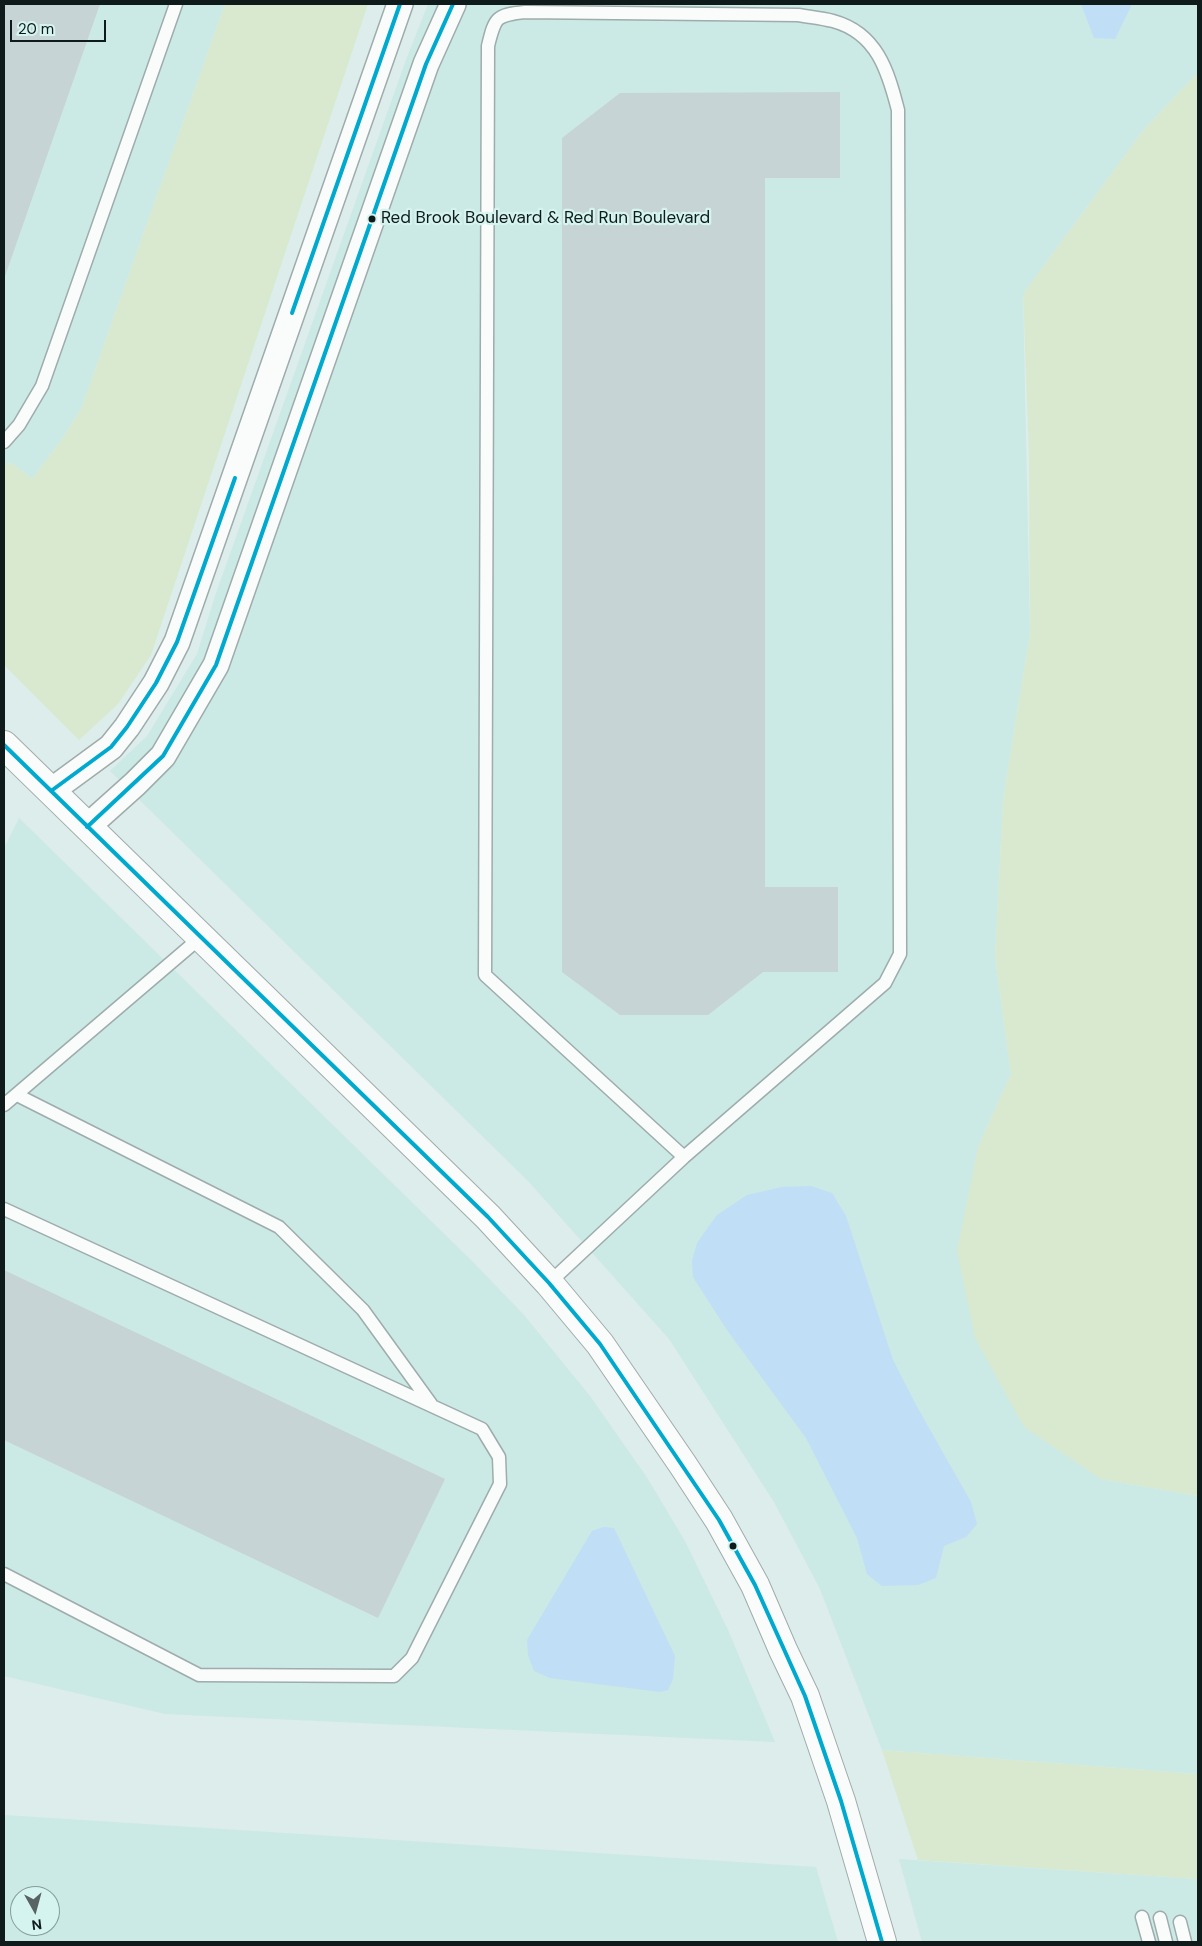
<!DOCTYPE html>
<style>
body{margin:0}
#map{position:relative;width:1202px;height:1946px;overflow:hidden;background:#dcedeb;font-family:"DM Sans",sans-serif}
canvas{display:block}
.frame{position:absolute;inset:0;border:5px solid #0f1b1a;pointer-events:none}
.north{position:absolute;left:10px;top:1886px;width:50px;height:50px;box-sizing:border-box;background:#d5f4f0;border:1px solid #869d9a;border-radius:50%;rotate:173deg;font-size:14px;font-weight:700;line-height:20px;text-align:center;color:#0f1b1a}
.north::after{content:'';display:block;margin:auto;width:18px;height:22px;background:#576463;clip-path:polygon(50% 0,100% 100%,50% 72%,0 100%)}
.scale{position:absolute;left:10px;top:20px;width:96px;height:22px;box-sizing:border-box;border:2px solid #0f1b1a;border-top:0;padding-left:6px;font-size:15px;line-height:18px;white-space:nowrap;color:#0f1b1a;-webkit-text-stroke:4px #d5f4f0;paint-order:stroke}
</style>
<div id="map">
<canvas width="1202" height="1946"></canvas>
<div class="frame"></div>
<div class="north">N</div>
<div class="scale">20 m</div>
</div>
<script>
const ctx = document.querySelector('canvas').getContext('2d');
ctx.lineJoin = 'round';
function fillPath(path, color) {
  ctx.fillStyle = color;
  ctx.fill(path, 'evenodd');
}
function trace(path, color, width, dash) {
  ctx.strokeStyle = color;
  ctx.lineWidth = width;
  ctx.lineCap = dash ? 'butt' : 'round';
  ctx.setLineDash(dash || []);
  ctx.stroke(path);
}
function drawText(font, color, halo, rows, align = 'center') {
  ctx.font = font + ' "DM Sans",sans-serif';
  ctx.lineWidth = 4.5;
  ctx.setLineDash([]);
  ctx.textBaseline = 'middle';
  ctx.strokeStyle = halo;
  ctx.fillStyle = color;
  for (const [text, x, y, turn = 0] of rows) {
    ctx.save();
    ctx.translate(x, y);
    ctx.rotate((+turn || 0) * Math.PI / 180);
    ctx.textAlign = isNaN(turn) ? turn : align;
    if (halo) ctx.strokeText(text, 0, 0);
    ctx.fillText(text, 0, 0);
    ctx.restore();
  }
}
const built = new Path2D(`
 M4,4H225L81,409L60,442L32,479L10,462L4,467Z
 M428,4H1198V72L1142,132L1023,294L1030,633L1003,800L995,957L1011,1074L978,1147L1101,1479L1198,1496V1774L882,1750L820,1589L774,1502L669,1339L528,1181L110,771L147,736L197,654L215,596L406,60Z
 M19,818L472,1261L524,1315L590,1396L648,1479L686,1543L728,1630L775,1742L165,1714L4,1676V848Z
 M4,1815L816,1867L838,1942H4ZM20,1896H50V1926H20Z
 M899,1859L1198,1879V1942H922Z`);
const green = new Path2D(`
 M225,4H368L151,655L118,704L79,740L4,665V467L10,462L32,479L60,442L81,409Z
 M1198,72V1496L1101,1479L1024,1427L975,1338L957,1251L978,1147L1011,1074L995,957L1003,800L1030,633L1029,455L1023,294L1142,132Z
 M882,1750L1198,1774V1879L918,1860Z`);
const water = new Path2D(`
 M1081,4H1132L1115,39L1094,38Z
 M811,1186L832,1193L846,1216L893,1360L916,1405L971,1502L977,1524L966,1537L944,1546L936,1578L918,1585L882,1586L867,1574L857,1538L806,1438L727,1330L693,1277L692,1261L697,1243L717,1215L747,1195L782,1187Z
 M603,1527L614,1528L675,1656L673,1679L668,1690L660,1692L550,1678L534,1671L528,1655L527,1640L592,1531Z`);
const building = new Path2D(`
 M4,4H100L4,279Z
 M840,92V178H765V887H838V972H763L708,1015H620L562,972V138L620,93Z
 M4,1270L445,1479L378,1618L4,1440Z`);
const lane = new Path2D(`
 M4,442L19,425L42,386L176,4
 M17,1095L279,1227L363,1310L431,1404
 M4,1105L201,937
 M4,1209L482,1429L499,1457L500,1484L412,1658L394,1676L199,1675L4,1574
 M549,1283L684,1157L885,983L900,954L898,110C888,71 877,33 833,21C822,18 810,17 798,15L525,12C496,15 495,17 488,46L485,975L684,1157
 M1142,1917L1149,1942
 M1160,1918L1166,1942
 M1180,1922L1185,1942`);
const street = new Path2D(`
 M51,791L111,747L127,727L156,683L177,642L400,4
 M87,827L135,784L163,756L216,665L426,64L453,4`);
const secondary = new Path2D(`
 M4,745L488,1217L549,1283L600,1344L683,1465L719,1520L755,1585L783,1650L805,1696L841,1801L882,1942`);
const bus1 = new Path2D(`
 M292,313L400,4
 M4,745L488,1217L549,1283L600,1344L719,1520L755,1585L805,1696L841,1801L882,1942
 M51,791L111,747L127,727L156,683L177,642L235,478
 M87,827L163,756L216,665L426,64L453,4`);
const markers = [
 [372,219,4.5,"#0f1b1a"],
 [733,1546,4.5,"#0f1b1a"]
];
const busNames = [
 ["Red Brook Boulevard & Red Run Boulevard",381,219]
];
fillPath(built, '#cbe9e5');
fillPath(green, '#d8e9d0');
fillPath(water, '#c0def6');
fillPath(building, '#c7d4d5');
trace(lane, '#9eacab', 15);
trace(street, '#9eacab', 28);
trace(secondary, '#9eacab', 30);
trace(lane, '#fafcfc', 12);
trace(street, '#fafcfc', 25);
trace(secondary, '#fafcfc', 28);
trace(bus1, '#00a9ce', 4);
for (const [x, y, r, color] of markers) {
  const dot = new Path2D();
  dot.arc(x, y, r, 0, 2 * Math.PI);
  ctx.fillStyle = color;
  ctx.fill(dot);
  trace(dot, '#d5f4f0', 2);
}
drawText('17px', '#0f1b1a', '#d5f4f0', busNames, 'left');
</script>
